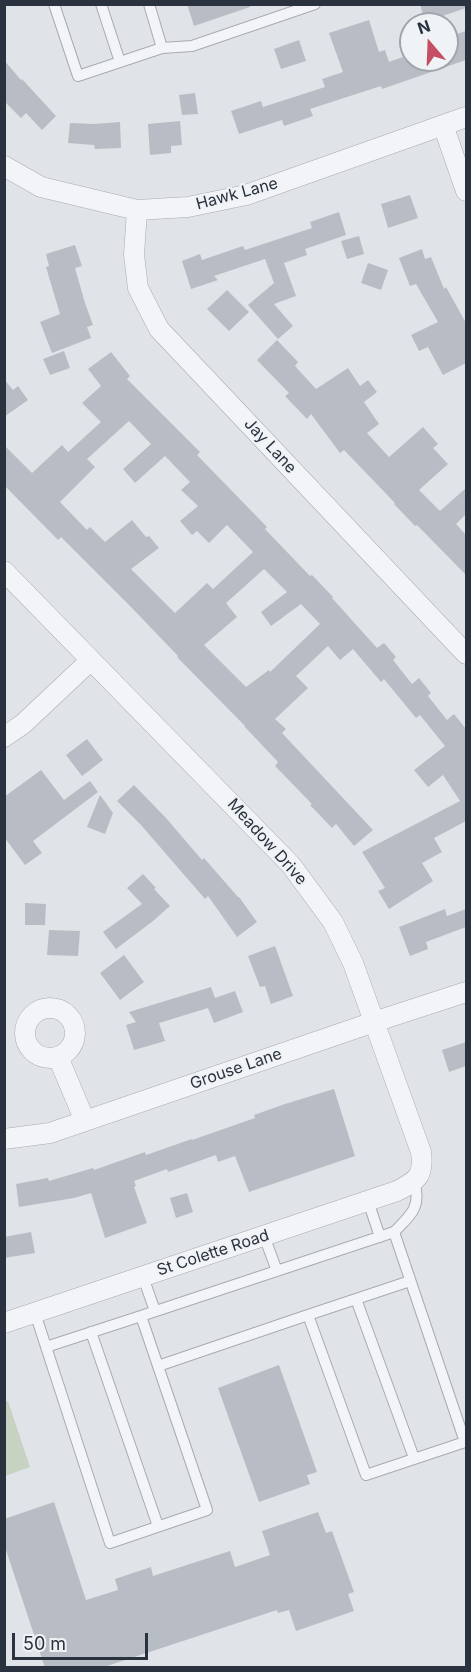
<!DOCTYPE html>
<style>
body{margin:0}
#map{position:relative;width:471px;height:1672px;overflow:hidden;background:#e0e4e8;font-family:Inter,sans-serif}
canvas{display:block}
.frame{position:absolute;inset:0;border:6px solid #2a323f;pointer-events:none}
.north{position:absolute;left:399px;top:12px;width:60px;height:60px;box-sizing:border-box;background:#f0f3f6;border:2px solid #a1a6ad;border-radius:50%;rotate:341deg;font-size:16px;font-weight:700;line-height:24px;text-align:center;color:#2a323f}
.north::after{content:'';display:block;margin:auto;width:21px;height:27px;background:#c54e64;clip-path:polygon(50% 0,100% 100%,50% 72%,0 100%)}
.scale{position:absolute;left:12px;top:1633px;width:136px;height:27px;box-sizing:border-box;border:3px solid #2a323f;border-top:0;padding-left:8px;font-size:18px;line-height:21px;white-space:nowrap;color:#2a323f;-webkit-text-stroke:4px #f0f3f6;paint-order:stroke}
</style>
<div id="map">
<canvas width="471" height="1672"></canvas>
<div class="frame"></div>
<div class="north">N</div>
<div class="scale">50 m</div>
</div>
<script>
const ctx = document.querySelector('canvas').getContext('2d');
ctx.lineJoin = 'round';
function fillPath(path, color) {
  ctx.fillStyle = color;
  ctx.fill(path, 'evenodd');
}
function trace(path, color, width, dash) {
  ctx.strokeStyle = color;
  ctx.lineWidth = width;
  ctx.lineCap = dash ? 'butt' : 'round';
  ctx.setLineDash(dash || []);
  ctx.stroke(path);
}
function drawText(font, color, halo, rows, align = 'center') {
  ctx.font = font + ' Inter,sans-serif';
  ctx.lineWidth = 4.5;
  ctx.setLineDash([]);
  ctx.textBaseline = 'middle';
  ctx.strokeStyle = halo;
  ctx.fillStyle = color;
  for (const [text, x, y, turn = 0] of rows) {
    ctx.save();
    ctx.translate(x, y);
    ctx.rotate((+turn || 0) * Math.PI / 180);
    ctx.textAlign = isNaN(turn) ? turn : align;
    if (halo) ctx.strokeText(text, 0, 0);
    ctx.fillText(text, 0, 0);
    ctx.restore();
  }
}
const green = new Path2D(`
 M8,1401L30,1467L5,1476V1402Z`);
const building = new Path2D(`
 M187,4H249L250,7L194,26Z
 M420,4H466V8L425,22Z
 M369,20L379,52L385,50L389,62L403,57L405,60H447V37L466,31V60L382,89L381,86L310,109L313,116L284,126L282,120L239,134L231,111L261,101L263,107L325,87L322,79L343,72L329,33Z
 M299,40L306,61L281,69L274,49Z
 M4,60L21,80L22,79L56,116L42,130L26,113L21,118L4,101Z
 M195,93L198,114L182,115L179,95Z
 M180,121L182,145L171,146V153L150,155L148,124Z
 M120,122L121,148L95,149L94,145L68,143L70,123L94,124Z
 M410,195L418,218L388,228L381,204Z
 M339,212L346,235L305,249L307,255L284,263L296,296L274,304L293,326L278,339L248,305L274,283L265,259L214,276L218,280L191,289L182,261L200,254L202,260L243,246L245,250L312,228L310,222Z
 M359,236L364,254L347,259L341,241Z
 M75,245L82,266L75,268L85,303L93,325L87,327L91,338L52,353L40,322L60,314L46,267L49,266L46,254Z
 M422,249L425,259L431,257L444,289L446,287L466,323V363L443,375L428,347L419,351L411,335L438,322L416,284L410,286L399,258Z
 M368,263L388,270L381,290L361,283Z
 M227,290L249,312L229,331L207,309Z
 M277,340L298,362L295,366L316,389L348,368L360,386L368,380L377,392L364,402L379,424L367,433L389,457L423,427L438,444L433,448L448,464L419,490L440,511L466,488V514L456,524L466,535V575L417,525L415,526L394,504L395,503L344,450L340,453L311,414L307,419L285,396L289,393L257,360Z
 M64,351L70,368L50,375L43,359Z
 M111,352L130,376L127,379L200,452L197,455L267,527L265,529L310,576L312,575L333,597L332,598L377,648L384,643L396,657L393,660L412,684L419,678L431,693L428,696L447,720L454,714L466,729V821L434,838L442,852L422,863L433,881L389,909L378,891L385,888L362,852L460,801L443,775L428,787L414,770L445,746L420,715L416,718L384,679L381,682L353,649L340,660L328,646L296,676L308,688L275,719L286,729L282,733L373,830L354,846L336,824L332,828L310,805L312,804L275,766L278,762L244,726H245L177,657L178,656L131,607L61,537L58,540L4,485V445L32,473L62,445L68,452L101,422L82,403L101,386L88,369ZM129,421L151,444L123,469L135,483L165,456L190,482L181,490L198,506L180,521L192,535L197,531L209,543L227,525L253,552L213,589L207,583L175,613L131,569L159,548L149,536L146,537L132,520L105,542L90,527L87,530L60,502L95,467L87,459ZM264,569L287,592L261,612L271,626L301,604L320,624L270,672L269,670L246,687L204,645L237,617L226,603Z
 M4,379L13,390L18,386L28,400L4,417Z
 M87,739L103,760L82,776L66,755Z
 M41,770L64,800L90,781L98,792L33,841L42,853L25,865L4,837V797Z
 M134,785L166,818L202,860L204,858L238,897H239L257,922L237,937L208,896L205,899L141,825L117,801Z
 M100,795L113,813L105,834L87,827Z
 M143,874L156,888L154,889L170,906L153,921L116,949L103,932L142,904L127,888Z
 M25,903L46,904L45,925H25Z
 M445,909L447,916L466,909V927L426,942L428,949L410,956L399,927Z
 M49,930L80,931L78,956L47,955Z
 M275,946L293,996L271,1004L265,986L260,987L248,956Z
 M124,955L144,982L120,1000L100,973Z
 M211,987L215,998L235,991L243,1012L214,1023L208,1008L159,1023L165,1041L134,1050L126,1025L136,1022L129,1012Z
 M466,1042V1066L449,1072L442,1050Z
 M334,1089L355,1156L249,1192L235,1156L218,1162L216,1155L168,1172L167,1169L134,1181L136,1186L134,1187L147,1223L105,1238L91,1193L74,1198L19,1207L16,1184L48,1178L49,1181L93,1168L94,1170L145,1152L146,1155L192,1139V1140L255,1118L254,1115L285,1104Z
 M187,1193L193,1212L176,1218L170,1198Z
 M31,1232L35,1253L4,1258V1237Z
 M279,1365L317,1472L307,1475L310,1484L259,1502L218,1388Z
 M54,1502L86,1600L118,1590L115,1579L151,1567L153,1576L230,1551L235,1567L270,1555L262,1531L318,1512L326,1533L332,1531L354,1592L348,1594L354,1611L296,1631L289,1610L278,1613L277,1610L101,1668H45L4,1544V1519Z`);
const lane = new Path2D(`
 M54,4L78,76L162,48L149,4
 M101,4L120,62
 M162,48L192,46L315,4
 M368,1201L380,1237
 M394,1232C411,1215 422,1207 414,1181
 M264,1236L277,1271
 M143,1277L155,1311
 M356,1299L414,1458
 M35,1313L110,1543L207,1510L141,1316L394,1232L465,1442L366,1475L308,1315L158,1366
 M308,1315L410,1281
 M91,1332L158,1526
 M46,1347L141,1316`);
const street = new Path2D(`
 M443,125L466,191
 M4,166L41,187L137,210L188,207L246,195L466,117
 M137,210L134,255L138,288L159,329L466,654
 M4,571L291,865L333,922L353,963L421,1152C424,1176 418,1180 397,1191L4,1323
 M4,737L23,724L91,660
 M25 1033a25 25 0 1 1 50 0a25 25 0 1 1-50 0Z
 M58,1057L85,1121
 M4,1139L50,1133L374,1022L466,992`);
const streetNames = [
 ["Hawk Lane",237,194,-15],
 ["Jay Lane",270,446,47],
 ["Meadow Drive",267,842,48],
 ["Grouse Lane",236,1069,-19],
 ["St Colette Road",213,1253,-18]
];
fillPath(green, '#c7d2c2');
fillPath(building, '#b8bdc5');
trace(lane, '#a6abb2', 12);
trace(street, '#a6abb2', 21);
trace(lane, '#f3f4f7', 10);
trace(street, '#f3f4f7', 20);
drawText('16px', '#2a323f', '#f0f3f6', streetNames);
</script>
